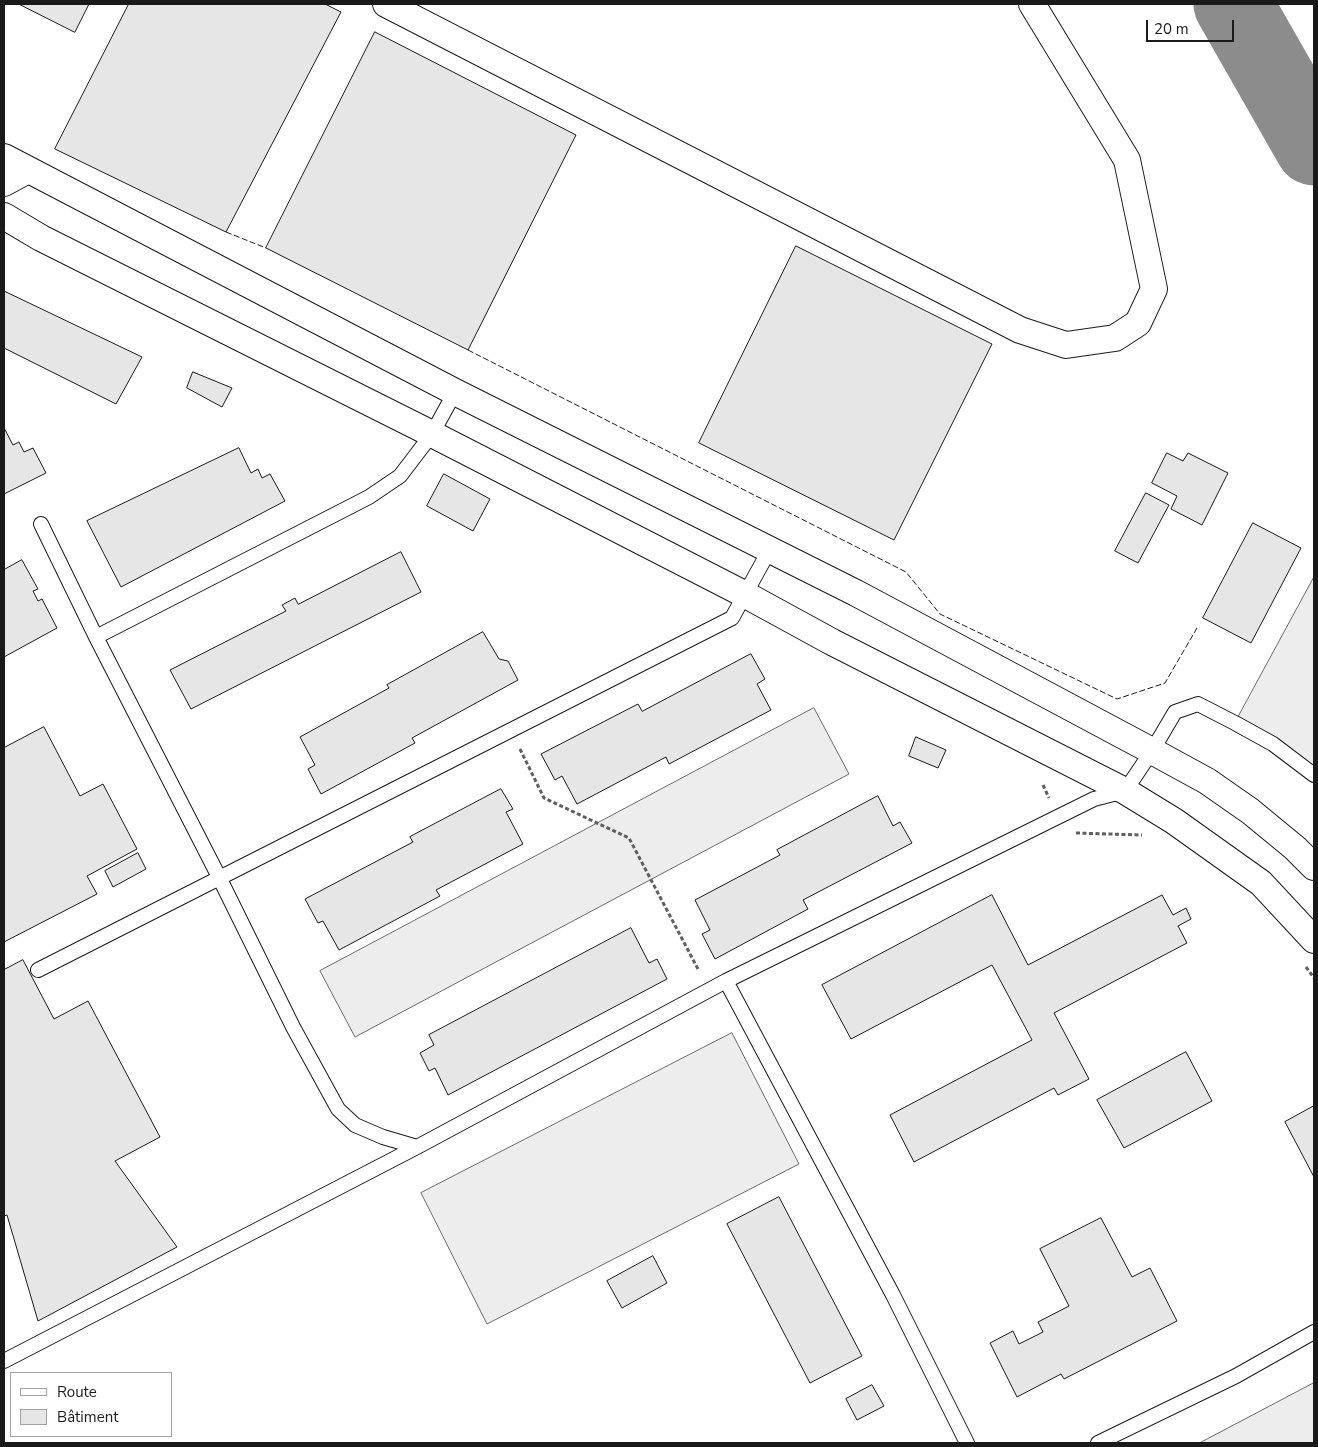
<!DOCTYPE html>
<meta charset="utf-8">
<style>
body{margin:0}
#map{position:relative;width:1318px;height:1447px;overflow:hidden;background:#fff;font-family:"Nunito Sans",sans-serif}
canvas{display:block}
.frame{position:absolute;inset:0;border:5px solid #1a1a1a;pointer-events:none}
.legend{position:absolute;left:10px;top:1372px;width:162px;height:65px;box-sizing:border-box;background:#fff;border:1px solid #a3a3a3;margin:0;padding:6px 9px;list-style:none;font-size:15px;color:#1a1a1a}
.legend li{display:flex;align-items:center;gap:10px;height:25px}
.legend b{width:25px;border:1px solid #a3a3a3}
.scale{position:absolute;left:1146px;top:20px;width:88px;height:22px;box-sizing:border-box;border:2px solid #1a1a1a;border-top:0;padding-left:6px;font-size:15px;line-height:18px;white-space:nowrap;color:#1a1a1a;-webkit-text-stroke:4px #fff;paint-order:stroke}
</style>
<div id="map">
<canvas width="1318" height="1447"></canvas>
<div class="frame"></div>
<ul class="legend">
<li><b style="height:6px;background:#fff"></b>Route</li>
<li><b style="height:14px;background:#e6e6e6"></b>Bâtiment</li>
</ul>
<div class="scale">20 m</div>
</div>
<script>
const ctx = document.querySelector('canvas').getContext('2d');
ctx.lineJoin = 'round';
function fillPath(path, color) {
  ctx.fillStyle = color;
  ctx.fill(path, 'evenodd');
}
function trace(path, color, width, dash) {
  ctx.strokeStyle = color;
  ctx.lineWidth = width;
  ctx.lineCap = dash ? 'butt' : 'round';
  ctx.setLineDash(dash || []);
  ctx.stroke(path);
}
const parking = new Path2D(`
 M1314,577V775L1235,723Z
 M814,708L849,774L355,1037L320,971Z
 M732,1033L799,1164L487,1324L421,1193Z
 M1314,1383V1443H1198H1199Z`);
const taxiway = new Path2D(`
 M1233,4L1314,146`);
const building = new Path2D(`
 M19,4H89L75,32Z
 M129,4H325L341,12L226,232L55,149Z
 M375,32L576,135L468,350L266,248Z
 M796,246L992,344L894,540L699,443Z
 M4,291L142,357L116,404L4,348Z
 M193,372L232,388L222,407L187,388Z
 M4,428L13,445L19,442L24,452L33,448L46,473L4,494Z
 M239,448L251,473L258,469L262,478L270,474L285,501L121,587L87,521Z
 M1167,453L1183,461L1188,453L1228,473L1202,525L1171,509L1177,496L1152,483Z
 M444,474L490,499L473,531L427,506Z
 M1146,493L1169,505L1138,563L1115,551Z
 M1253,523L1301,548L1251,643L1203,618Z
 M401,552L421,592L191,709L170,670L286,611L282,605L295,598L298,604Z
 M22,560L38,589L33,591L38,601L42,599L57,628L4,657V570Z
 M483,632L499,659L508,661L518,680L412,738L415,743L321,794L308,769L315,765L300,737L389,688L387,685Z
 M751,654L765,679L757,684L771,710L669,764L666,757L577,804L562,776L555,780L541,754L638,704L642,711Z
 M44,727L80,796L103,784L137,849L87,876L97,894L4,942V748Z
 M916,737L946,750L938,768L909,756Z
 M501,789L513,809L506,812L523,844L436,890L440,896L339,950L323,921L318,923L305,899L413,842L410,837Z
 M878,796L893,826L900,822L912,843L803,900L808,909L715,959L702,934L710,930L695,900L780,855L777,850Z
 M138,853L146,869L113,887L105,871Z
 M992,895L1028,965L1162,895L1173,915L1186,908L1191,919L1178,926L1187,943L1054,1013L1089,1079L1058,1095L1054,1088L914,1162L890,1115L1032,1040L992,965L851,1039L822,985Z
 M631,928L649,963L657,959L667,979L448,1095L435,1068L429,1071L420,1053L434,1045L429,1035Z
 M23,960L54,1019L88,1001L160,1137L115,1161L177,1247L38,1321L7,1215L4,1216V970Z
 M1186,1052L1212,1101L1124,1148L1097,1100Z
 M1314,1106V1177L1285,1122Z
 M779,1197L862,1356L810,1383L727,1224Z
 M1101,1218L1132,1277L1150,1268L1177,1321L1064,1379L1061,1374L1017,1397L990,1343L1013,1331L1019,1344L1043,1332L1038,1322L1069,1306L1040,1249Z
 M653,1256L667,1283L622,1308L607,1281Z
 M872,1385L884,1406L857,1420L846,1399Z`);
const path = new Path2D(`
 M520,749L544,798L629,838L699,971
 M1043,785L1049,798
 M1076,833L1142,835
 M1306,967L1314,978`);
const service = new Path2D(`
 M41,524L96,637L219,877L293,1027L338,1109L355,1125L383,1137L417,1147
 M96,637L369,497L400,476L432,434L455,392
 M38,970L732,618L770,549
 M726,981L893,1295L967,1443
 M4,1361L417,1147L726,981L1094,799L1125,791L1152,751L1175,712L1198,704L1235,723L1273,744L1314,775
 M1098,1443L1236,1376L1314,1332`);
const minor = new Path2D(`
 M386,4L1020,330L1066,345L1115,338L1138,323L1154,289L1127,160L1032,4
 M4,157L455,392L856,593L1152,751L1207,781L1250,811L1295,848L1314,867
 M4,183L28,170
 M4,216L41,238L432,434L746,595L832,642L1125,791L1174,821L1261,883L1314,940`);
const fence = new Path2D(`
 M226,232L266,248
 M468,350L906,572L940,614L1117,699L1165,683L1197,628`);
fillPath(parking, '#ededed');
trace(parking, '#6a6a6a', 1);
trace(taxiway, '#8c8c8c', 79);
fillPath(building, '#e6e6e6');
trace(building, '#1a1a1a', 1);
trace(service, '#1a1a1a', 16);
trace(minor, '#1a1a1a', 28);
trace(path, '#5f5f5f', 3, [4, 2.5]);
trace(service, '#fff', 14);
trace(minor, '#fff', 26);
trace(fence, '#1a1a1a', 1, [6, 2.5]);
</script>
